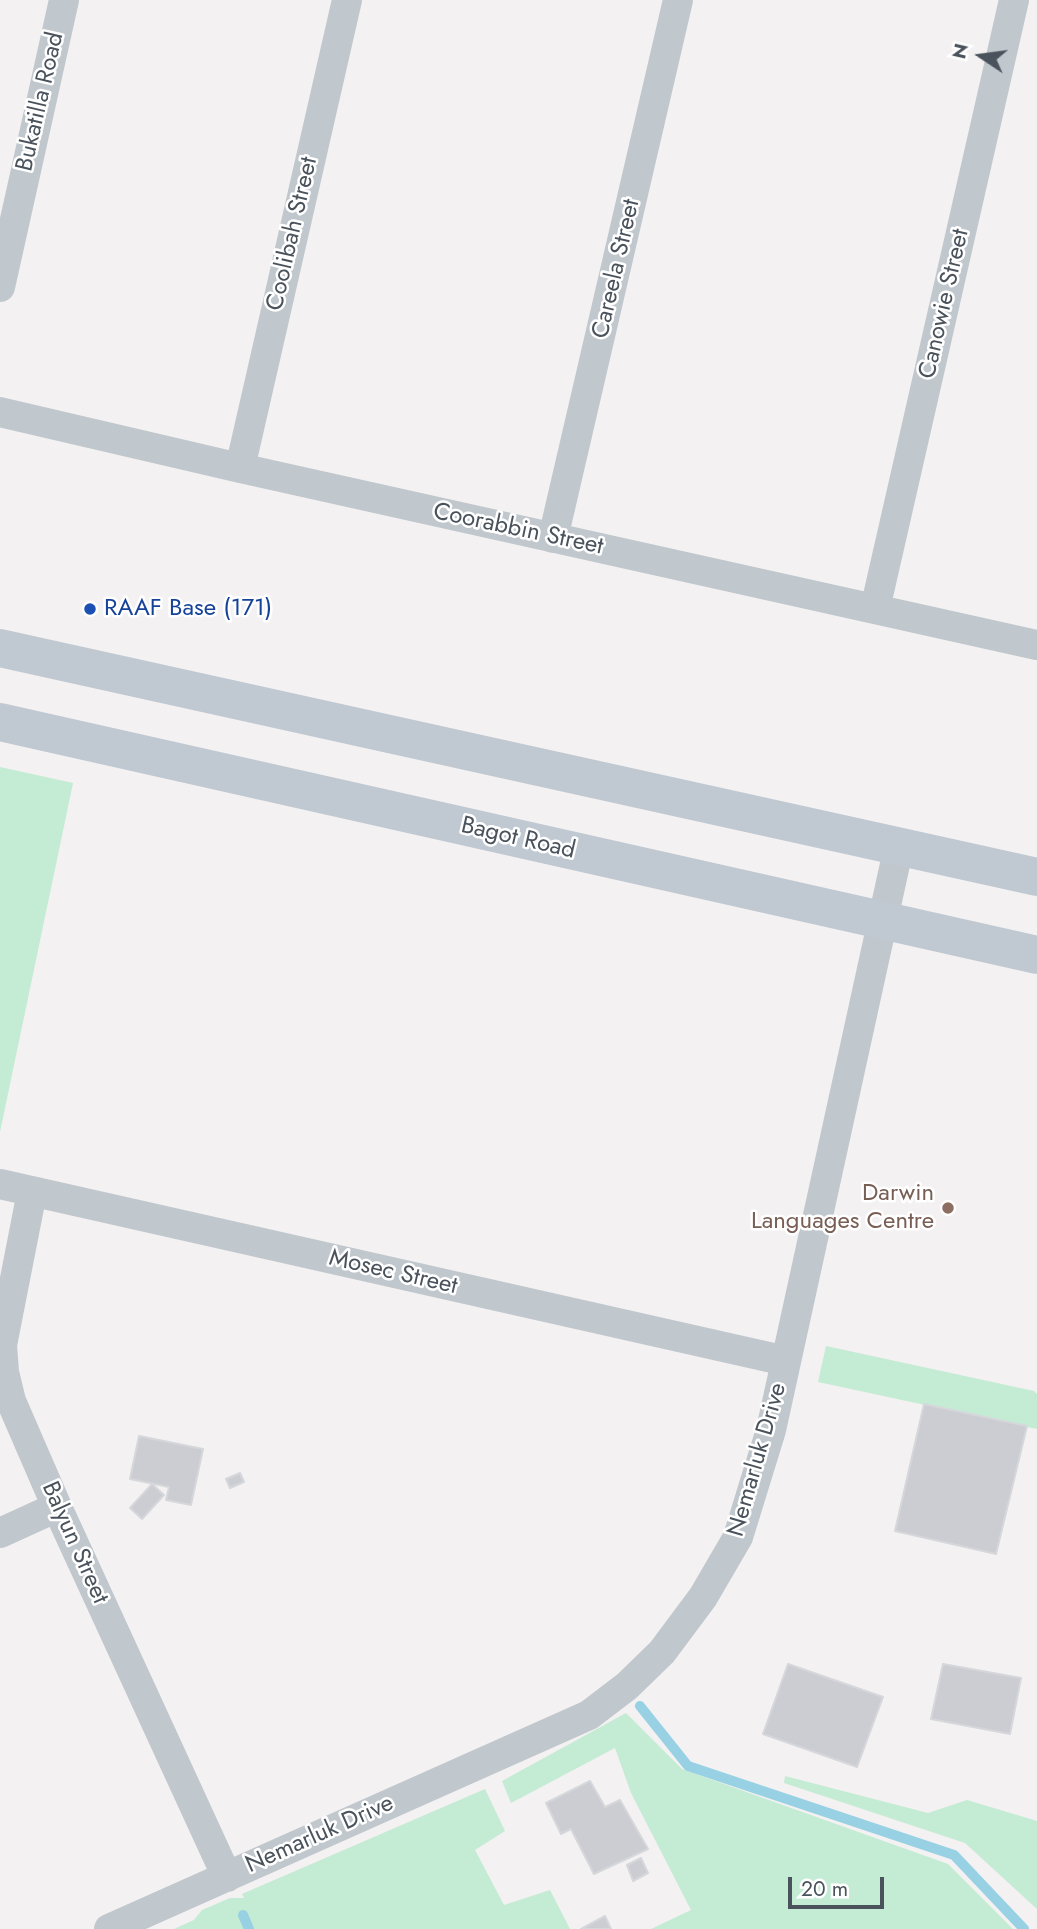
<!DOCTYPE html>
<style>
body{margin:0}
#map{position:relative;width:1037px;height:1929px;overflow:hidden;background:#f3f1f1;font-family:Jost,sans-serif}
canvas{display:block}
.north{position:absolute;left:946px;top:21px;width:70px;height:70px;-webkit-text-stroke:5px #fff;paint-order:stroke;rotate:283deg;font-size:19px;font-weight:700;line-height:28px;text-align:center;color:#4a535c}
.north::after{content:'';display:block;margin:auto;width:24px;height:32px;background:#4a535c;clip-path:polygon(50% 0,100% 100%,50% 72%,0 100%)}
.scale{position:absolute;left:788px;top:1877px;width:96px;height:32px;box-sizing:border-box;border:4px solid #4a535c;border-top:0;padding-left:9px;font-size:21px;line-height:24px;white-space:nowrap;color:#4a535c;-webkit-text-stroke:5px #fff;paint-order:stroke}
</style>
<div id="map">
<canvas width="1037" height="1929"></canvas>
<div class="north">N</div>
<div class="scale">20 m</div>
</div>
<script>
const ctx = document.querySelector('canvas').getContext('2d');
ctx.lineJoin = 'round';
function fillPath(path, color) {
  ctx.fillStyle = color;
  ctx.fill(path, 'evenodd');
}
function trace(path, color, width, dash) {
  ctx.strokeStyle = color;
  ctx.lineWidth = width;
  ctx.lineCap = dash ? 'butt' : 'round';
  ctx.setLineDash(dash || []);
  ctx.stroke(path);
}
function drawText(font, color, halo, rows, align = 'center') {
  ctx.font = font + ' Jost,sans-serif';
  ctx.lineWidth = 5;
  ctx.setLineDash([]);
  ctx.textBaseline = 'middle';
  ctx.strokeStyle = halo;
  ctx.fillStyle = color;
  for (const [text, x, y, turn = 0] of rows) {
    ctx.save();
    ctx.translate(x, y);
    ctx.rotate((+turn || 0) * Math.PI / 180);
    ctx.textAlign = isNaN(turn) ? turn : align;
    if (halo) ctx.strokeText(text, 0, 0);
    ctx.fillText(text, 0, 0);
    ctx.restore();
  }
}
const green = new Path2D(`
 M0,767L73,783L0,1132Z
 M826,1346L1034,1391L1037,1394V1429L818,1382Z
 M626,1713L682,1769L948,1864L1013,1929H651L691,1910L631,1793L615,1748L511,1803L502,1781Z
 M785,1776L928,1813L967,1800L1037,1821V1909L965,1843L784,1783Z
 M485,1789L505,1831L475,1850L504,1905L550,1890L570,1929H174L194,1920L202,1910L230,1898H244L242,1894Z`);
const stream = new Path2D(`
 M640,1706L688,1766L954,1855L1024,1929
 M243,1915L249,1929`);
const building = new Path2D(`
 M924,1404L1027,1426L996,1554L895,1531Z
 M139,1436L203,1449L191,1505L166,1500L169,1487L130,1479Z
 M240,1473L244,1482L230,1488L226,1479Z
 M152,1484L164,1495L142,1519L130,1508Z
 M788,1664L883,1697L857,1767L763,1734Z
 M943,1664L1021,1678L1010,1734L931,1719Z
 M590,1781L605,1807L620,1800L648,1849L594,1874L571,1829L561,1834L546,1803Z
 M641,1858L648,1873L633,1881L627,1865Z
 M605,1916L611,1929H581Z`);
const minor = new Path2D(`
 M0,287L64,0
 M0,412L240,468L1037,645
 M240,468L347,0
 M553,538L678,0
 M875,609L1014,0
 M0,1184L786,1361
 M32,1192L2,1345L4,1372L11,1401L57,1507L227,1877
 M0,1533L57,1507
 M109,1929L589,1715L627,1686L662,1652L703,1597L738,1537L771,1430L899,846`);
const secondary = new Path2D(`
 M0,648L1037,877
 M0,722L1037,955`);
const markers = [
 [90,609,7,"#1a4fb4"],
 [948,1208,7,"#8d6e63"]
];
const streetNames = [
 ["Bukatilla Road",41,102,-77],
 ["Coolibah Street",293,234,-77],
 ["Careela Street",617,269,-77],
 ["Canowie Street",945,304,-77],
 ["Coorabbin Street",518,530,12],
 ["Bagot Road",518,839,13],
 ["Mosec Street",393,1273,13],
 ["Nemarluk Drive",758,1460,-74],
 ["Balyun Street",74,1543,66],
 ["Nemarluk Drive",320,1835,-24]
];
const transitNames = [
 ["RAAF Base (171)",104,609]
];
const educationNames = [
 ["Darwin",934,1194],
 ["Languages Centre",934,1222]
];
fillPath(green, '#c4ebd4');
trace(stream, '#97d1e3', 10);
fillPath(building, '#cbcdd2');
trace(building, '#d5d7db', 2);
trace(minor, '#c0c7cd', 30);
trace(secondary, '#c0c8d2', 38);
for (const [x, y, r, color] of markers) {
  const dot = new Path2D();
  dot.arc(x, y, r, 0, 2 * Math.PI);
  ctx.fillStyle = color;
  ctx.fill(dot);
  trace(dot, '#fff', 2.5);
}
drawText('24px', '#4a535c', '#fff', streetNames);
drawText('24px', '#164399', '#fff', transitNames, 'left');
drawText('24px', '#785e54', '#fff', educationNames, 'right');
</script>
